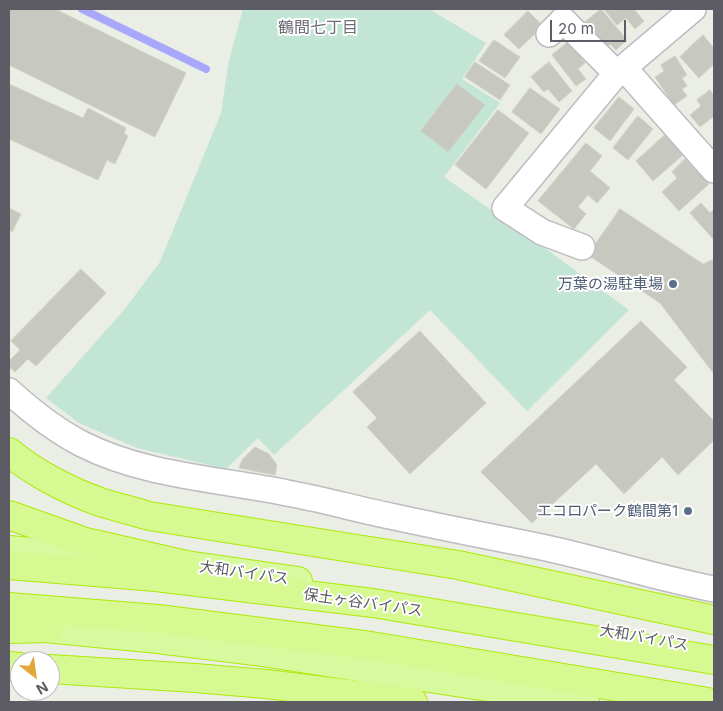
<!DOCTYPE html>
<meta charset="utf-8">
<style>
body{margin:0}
#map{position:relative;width:723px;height:711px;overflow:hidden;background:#ebeee4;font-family:Inter,sans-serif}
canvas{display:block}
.frame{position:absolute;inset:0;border:10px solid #5d5c64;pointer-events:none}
.north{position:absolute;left:10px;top:651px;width:50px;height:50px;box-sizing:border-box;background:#fff;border:1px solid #bebec1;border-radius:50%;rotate:150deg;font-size:14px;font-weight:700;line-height:20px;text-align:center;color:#5d5c64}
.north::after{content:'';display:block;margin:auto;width:18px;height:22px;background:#e2a736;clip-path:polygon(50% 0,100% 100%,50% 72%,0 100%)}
.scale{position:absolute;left:550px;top:20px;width:76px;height:22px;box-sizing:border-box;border:2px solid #5d5c64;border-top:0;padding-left:6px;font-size:15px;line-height:18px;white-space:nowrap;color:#5d5c64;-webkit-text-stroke:4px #fff;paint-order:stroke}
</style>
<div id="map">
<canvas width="723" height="711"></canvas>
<div class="frame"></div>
<div class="north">N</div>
<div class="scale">20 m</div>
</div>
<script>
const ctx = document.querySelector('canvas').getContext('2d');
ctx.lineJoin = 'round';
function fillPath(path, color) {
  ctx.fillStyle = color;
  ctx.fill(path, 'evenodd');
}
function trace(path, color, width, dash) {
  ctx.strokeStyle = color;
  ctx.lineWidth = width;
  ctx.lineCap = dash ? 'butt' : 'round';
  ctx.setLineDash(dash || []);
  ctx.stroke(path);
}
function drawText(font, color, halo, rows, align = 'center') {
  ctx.font = font + ' Inter,"Noto Sans JP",sans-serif';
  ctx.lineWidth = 4;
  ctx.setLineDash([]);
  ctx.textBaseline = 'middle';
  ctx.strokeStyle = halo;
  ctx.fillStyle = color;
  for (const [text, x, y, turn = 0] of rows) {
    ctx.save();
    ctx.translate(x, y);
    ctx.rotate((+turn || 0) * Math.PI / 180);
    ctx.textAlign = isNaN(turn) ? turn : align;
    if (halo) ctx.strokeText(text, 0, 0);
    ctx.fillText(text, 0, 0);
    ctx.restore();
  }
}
const green = new Path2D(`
 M243,9H429L486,43L462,79L500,103L444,177L530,237L629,310L527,411L430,310L274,455L258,438L226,469L137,448L79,423L46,398L124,310L160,262L221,113L229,60Z`);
const stream = new Path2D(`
 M82,9L206,69`);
const building = new Path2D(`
 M9,9H55L186,73L155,137L9,65Z
 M601,9L627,40L616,50L610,44L606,48L584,23Z
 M604,9H634L644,21L635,29L626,18L617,25Z
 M528,11L543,26L519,49L504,35Z
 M703,35L714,48V64L699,78L680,57Z
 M494,40L520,57L505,78L479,61Z
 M568,42L585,63L578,69L586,79L576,86L552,55Z
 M675,56L687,75L682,78L687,86L682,89L687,96L674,105L655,77L664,71L661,65Z
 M475,62L510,85L500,100L465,77Z
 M549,62L572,91L559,102L548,89L544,92L531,77Z
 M9,84L83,118L88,108L126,128L124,133L128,136L115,164L107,160L98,180L9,139Z
 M457,84L485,105L448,152L421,131Z
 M530,88L560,109L541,134L512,112Z
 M710,90L714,96V116L700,127L690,115L701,106L697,100Z
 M619,97L634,109L610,141L594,128Z
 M498,110L529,133L486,189L455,165Z
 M638,116L653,129L628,160L613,148Z
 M665,135L683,155L653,181L636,161Z
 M586,143L602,156L590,171L610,188L597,203L588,195L578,207L586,214L574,229L538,201Z
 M685,159L709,184L679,211L662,192L677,178L672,172Z
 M701,203L710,213L714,209V240L690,213Z
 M9,208L21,214L12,232L9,230Z
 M620,209L703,264L714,259V374L660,303L588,255Z
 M81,269L106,293L36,366L28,359L15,372L9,367V361L20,350L11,341Z
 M641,321L687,367L674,380L714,421V440L678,475L662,457L624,494L596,464L532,523L481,472Z
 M420,331L486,403L410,474L367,427L377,418L353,392Z
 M255,447L269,454L277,465L275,475L239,468L242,460Z`);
const minor = new Path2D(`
 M549,34L563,20L617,74
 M624,68L714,170
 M582,247L542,232L505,208L615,75L693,9
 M9,391C31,411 55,430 82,444C145,476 219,479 287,493C321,499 356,509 390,516C436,526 481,535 527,544C590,556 651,577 714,589`);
const trunk = new Path2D(`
 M9,550L186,565L298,581
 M25,626L158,639L255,651L585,702`);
const motorway = new Path2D(`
 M9,452C34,473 69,491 100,502C116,507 133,511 149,516L458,565L714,620
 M9,515L85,542L186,565
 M9,565L156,577L373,603L714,660
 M9,607L158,619L371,646L708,702
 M9,629L49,628
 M9,666L20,667
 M50,669L195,678L266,684L413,702`);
const markers = [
 [673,284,5,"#5c6f8a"],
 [688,511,5,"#5c6f8a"]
];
const serviceNames = [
 ["万葉の湯駐車場",663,284],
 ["エコロパーク鶴間第1",678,511]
];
const streetNames = [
 ["大和バイパス",244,573,8],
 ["保土ヶ谷バイパス",363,603,8],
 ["大和バイパス",644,638,10]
];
const neighbourhoodNames = [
 ["鶴間七丁目",318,28]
];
fillPath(green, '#c2e5d6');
trace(stream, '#a8a7fc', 8);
fillPath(building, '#c7c9c1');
trace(building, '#ced3c3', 1);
trace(minor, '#bdbcc2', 28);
trace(trunk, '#aee909', 30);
trace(motorway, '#aee909', 30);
trace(minor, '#fff', 25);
trace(trunk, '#d8fa9e', 28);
trace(motorway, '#d7f991', 28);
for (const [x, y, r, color] of markers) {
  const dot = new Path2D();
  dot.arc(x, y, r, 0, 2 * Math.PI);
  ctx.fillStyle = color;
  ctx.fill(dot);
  trace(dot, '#fff', 2);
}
drawText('15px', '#4e5e75', '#fff', serviceNames, 'right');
drawText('15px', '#5d5c64', '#fff', streetNames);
drawText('16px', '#6e6d76', '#fff', neighbourhoodNames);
</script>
